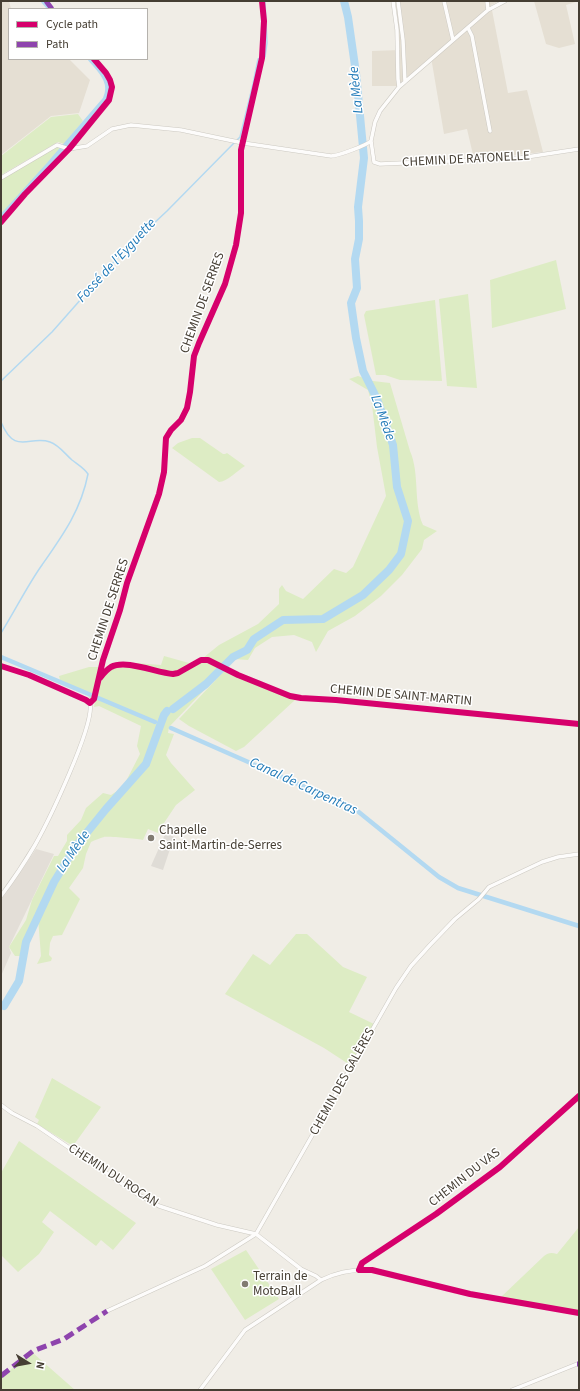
<!DOCTYPE html>
<meta charset="utf-8">
<style>
body{margin:0}
#map{position:relative;width:580px;height:1391px;overflow:hidden;background:#f0ede6;font-family:"Source Sans 3",sans-serif}
canvas{display:block}
.frame{position:absolute;inset:0;border:2px solid #453e33;pointer-events:none}
.legend{position:absolute;left:8px;top:8px;width:140px;height:52px;box-sizing:border-box;background:#fff;border:1px solid #b5b2ad;margin:0;padding:5px 7px;list-style:none;font-size:12px;color:#453e33}
.legend li{display:flex;align-items:center;gap:8px;height:20px}
.legend b{width:20px;border:1px solid #b5b2ad}
.north{position:absolute;left:8px;top:1343px;width:40px;height:40px;-webkit-text-stroke:3px #fff;paint-order:stroke;rotate:101deg;font-size:11px;font-weight:700;line-height:16px;text-align:center;color:#453e33}
.north::after{content:'';display:block;margin:auto;width:14px;height:18px;background:#453e33;clip-path:polygon(50% 0,100% 100%,50% 72%,0 100%)}
</style>
<div id="map">
<canvas width="580" height="1391"></canvas>
<div class="frame"></div>
<ul class="legend">
<li><b style="height:5px;background:#d6006c"></b>Cycle path</li>
<li><b style="height:5px;background:#8e44ad"></b>Path</li>
</ul>
<div class="north">N</div>
</div>
<script>
const ctx = document.querySelector('canvas').getContext('2d');
ctx.lineJoin = 'round';
function fillPath(path, color) {
  ctx.fillStyle = color;
  ctx.fill(path, 'evenodd');
}
function trace(path, color, width, dash) {
  ctx.strokeStyle = color;
  ctx.lineWidth = width;
  ctx.lineCap = dash ? 'butt' : 'round';
  ctx.setLineDash(dash || []);
  ctx.stroke(path);
}
function drawText(font, color, halo, rows, align = 'center') {
  ctx.font = font + ' "Source Sans 3",sans-serif';
  ctx.lineWidth = 3;
  ctx.setLineDash([]);
  ctx.textBaseline = 'middle';
  ctx.strokeStyle = halo;
  ctx.fillStyle = color;
  for (const [text, x, y, turn = 0] of rows) {
    ctx.save();
    ctx.translate(x, y);
    ctx.rotate((+turn || 0) * Math.PI / 180);
    ctx.textAlign = isNaN(turn) ? turn : align;
    if (halo) ctx.strokeText(text, 0, 0);
    ctx.fillText(text, 0, 0);
    ctx.restore();
  }
}
const residential = new Path2D(`
 M1,1H9L11,9H9V59H69L90,80L79,113L51,116L1,155Z
 M396,1H500L491,5L508,93L527,90L543,152L474,159L467,129L444,134L431,57L397,86H372V51L400,50Z
 M534,1H579L566,5L575,44L559,48L546,44Z`);
const industrial = new Path2D(`
 M36,849L54,854L9,947L11,953L1,976V900Z`);
const green = new Path2D(`
 M78,114L83,121L64,144L58,142L1,175V156L51,117Z
 M58,146L62,148L1,215V179Z
 M556,260L566,309L492,328L490,280Z
 M468,294L477,388L447,386L439,299Z
 M435,300L442,381L400,380L385,375H376L364,315L366,311Z
 M358,376L373,381L390,383L410,451C420,474 413,502 423,525L437,531L424,540L422,549L402,575L381,596L355,616L328,631L316,652L312,642L294,635L272,637L255,648L248,660L234,659L169,727L168,733L174,734L166,755L171,763L195,790L176,805L162,826H161L158,833L148,829L143,840C139,839 107,836 104,837C100,838 95,840 91,842L86,854L83,868L69,888L80,899L62,935L53,936L50,943L49,955L52,958L51,961L37,964L41,956L38,918L26,942L23,956H15L9,947L26,920L32,900L54,856H58L67,841V835L81,820L86,808L103,793L111,795L123,787L140,754L137,746L141,726L99,706L94,707C97,693 100,670 117,668C124,667 131,667 137,667V663L161,665L164,656L189,663L203,658L219,645L258,624L279,604V589L282,585L286,591L303,599L334,569L346,573L353,567L386,496L377,447L372,405L368,390L349,379Z
 M192,438H200L223,454H225L227,453L245,466C238,470 227,482 219,482L172,448L178,443Z
 M89,667H101L92,698H89L87,692L60,680L59,676Z
 M224,671L295,700L244,747L236,751L189,726L179,719Z
 M296,934H307L343,967L367,977L349,1012L374,1024L350,1065L324,1048L225,994L253,954L270,965Z
 M52,1078L101,1107L73,1146L37,1124L39,1120L35,1117Z
 M19,1141L136,1223L113,1250L101,1240L96,1246L50,1211L42,1222L54,1232L39,1254L18,1272L1,1255V1173Z
 M579,1227V1311L501,1297L544,1256C548,1253 551,1252 557,1254Z
 M246,1250L279,1299L245,1320L211,1269Z
 M33,1353L75,1390H1V1378L27,1356Z`);
const parking = new Path2D(`
 M166,832L174,837L163,870L151,866Z`);
const stream = new Path2D(`
 M265,57L267,43L265,1
 M237,140L240,137L253,84L258,59L261,57
 M1,381L52,332L120,255L167,211L234,143
 M1,422C15,456 29,435 50,442C59,445 65,454 72,460C77,464 84,468 88,474C81,510 63,535 42,565C27,586 15,611 1,633`);
const canal = new Path2D(`
 M43,1L50,9
 M1,217L49,164L105,99C113,82 100,71 90,59
 M1,657L155,722
 M171,728L355,809L439,877L458,888L579,926`);
const river = new Path2D(`
 M173,709L206,684L233,657L247,650L254,639L283,620L323,619L363,595L389,570L401,554L408,521L397,487L393,445L377,399L363,371L356,338L351,303L357,288L355,259L359,239V221L358,207L364,158L356,73L348,17L344,1
 M4,1006L19,981L26,942L54,882L76,846L106,809L146,764L164,715L167,711`);
const street = new Path2D(`
 M393,1L397,30L398,79L399,87
 M398,1L403,40L405,82
 M444,1L453,40
 M487,1L488,10
 M505,1L488,10L399,87L380,111L375,122L371,141L374,162L380,164L520,158L579,149
 M468,28L472,36L490,131
 M1,178L57,145L69,149L87,146L112,129L131,125L181,130L243,143L331,156C338,156 367,145 371,141
 M1,666L29,675L86,700L90,703
 M100,678C103,674 106,669 111,667C126,659 157,673 173,674L178,673L201,660H208L238,675L290,696L301,698L336,700L579,724
 M90,703L95,694L103,660L120,610L127,583L159,494L164,472L166,438L171,430L181,420L187,408L190,392L194,356L199,343L225,284L236,245L241,213V150L262,58L264,21L262,1
 M1,896C13,880 25,862 35,845C48,822 95,725 90,703
 M1,1105L12,1113L37,1126L137,1194L159,1206L217,1225L256,1234L301,1269L316,1276L321,1280C338,1272 354,1269 372,1270L470,1294L579,1313
 M359,1270L362,1263L436,1214L500,1167L579,1096
 M107,1311L205,1266L256,1234L396,988L411,966L430,945L455,919L479,899L489,887L542,862L558,857L579,854
 M200,1390L245,1330L321,1280
 M512,1390L577,1364`);
const quiet = new Path2D(`
 M46,1L52,9
 M577,1364H579
 M1,1376L33,1351L64,1339L107,1311`);
const cycleway = new Path2D(`
 M1,222L25,194L69,149L109,100L112,87L110,80L106,73L94,59
 M1,666L29,675L86,700L90,703L94,699L103,660L120,610L127,583L159,494L164,472L166,438L171,430L181,420L187,408L190,392L194,356L199,343L225,284L236,245L241,213V150L262,58L264,21L262,1
 M100,678C103,674 106,670 111,667C126,659 157,673 173,674L178,673L201,660H208L238,675L290,696L301,698L336,700L579,724
 M579,1096L500,1167L436,1214L362,1263L359,1270H372L470,1294L579,1313`);
const markers = [
 [151,838,4,"#817b72"],
 [245,1284,4,"#817b72"]
];
const streetNames = [
 ["CHEMIN DE RATONELLE",466,160,-3],
 ["CHEMIN DE SERRES",203,303,-70],
 ["CHEMIN DE SERRES",109,610,-72],
 ["CHEMIN DE SAINT-MARTIN",401,696,5],
 ["CHEMIN DES GALÈRES",343,1082,-61],
 ["CHEMIN DU ROCAN",113,1176,33],
 ["CHEMIN DU VAS",465,1178,-38]
];
const poiNames = [
 ["Chapelle",159,831],
 ["Saint-Martin-de-Serres",159,846],
 ["Terrain de",253,1277],
 ["MotoBall",253,1292]
];
const waterNames = [
 ["La Mède",357,90,-96],
 ["Fossé de l'Eyguette",117,261,-47],
 ["La Mède",382,418,70],
 ["Canal de Carpentras",303,787,25],
 ["La Mède",74,852,-55]
];
fillPath(residential, '#e5dfd3');
fillPath(industrial, '#e3ded7');
fillPath(green, '#ddecc4');
fillPath(parking, '#dfdcd6');
trace(stream, '#b3d9f1', 1.5);
trace(canal, '#b3d9f1', 4.5);
trace(river, '#b3d9f1', 8);
trace(street, '#ccc9c2', 4.5);
trace(street, '#fdfcfb', 3.5);
trace(quiet, '#8e44ad', 5, [10, 5]);
trace(cycleway, '#d6006c', 6);
for (const [x, y, r, color] of markers) {
  const dot = new Path2D();
  dot.arc(x, y, r, 0, 2 * Math.PI);
  ctx.fillStyle = color;
  ctx.fill(dot);
  trace(dot, '#fff', 1.5);
}
drawText('13px', '#453e33', '#fff', streetNames);
drawText('13px', '#453e33', '#fff', poiNames, 'left');
drawText('italic 14px', '#247cb9', '#fff', waterNames);
</script>
